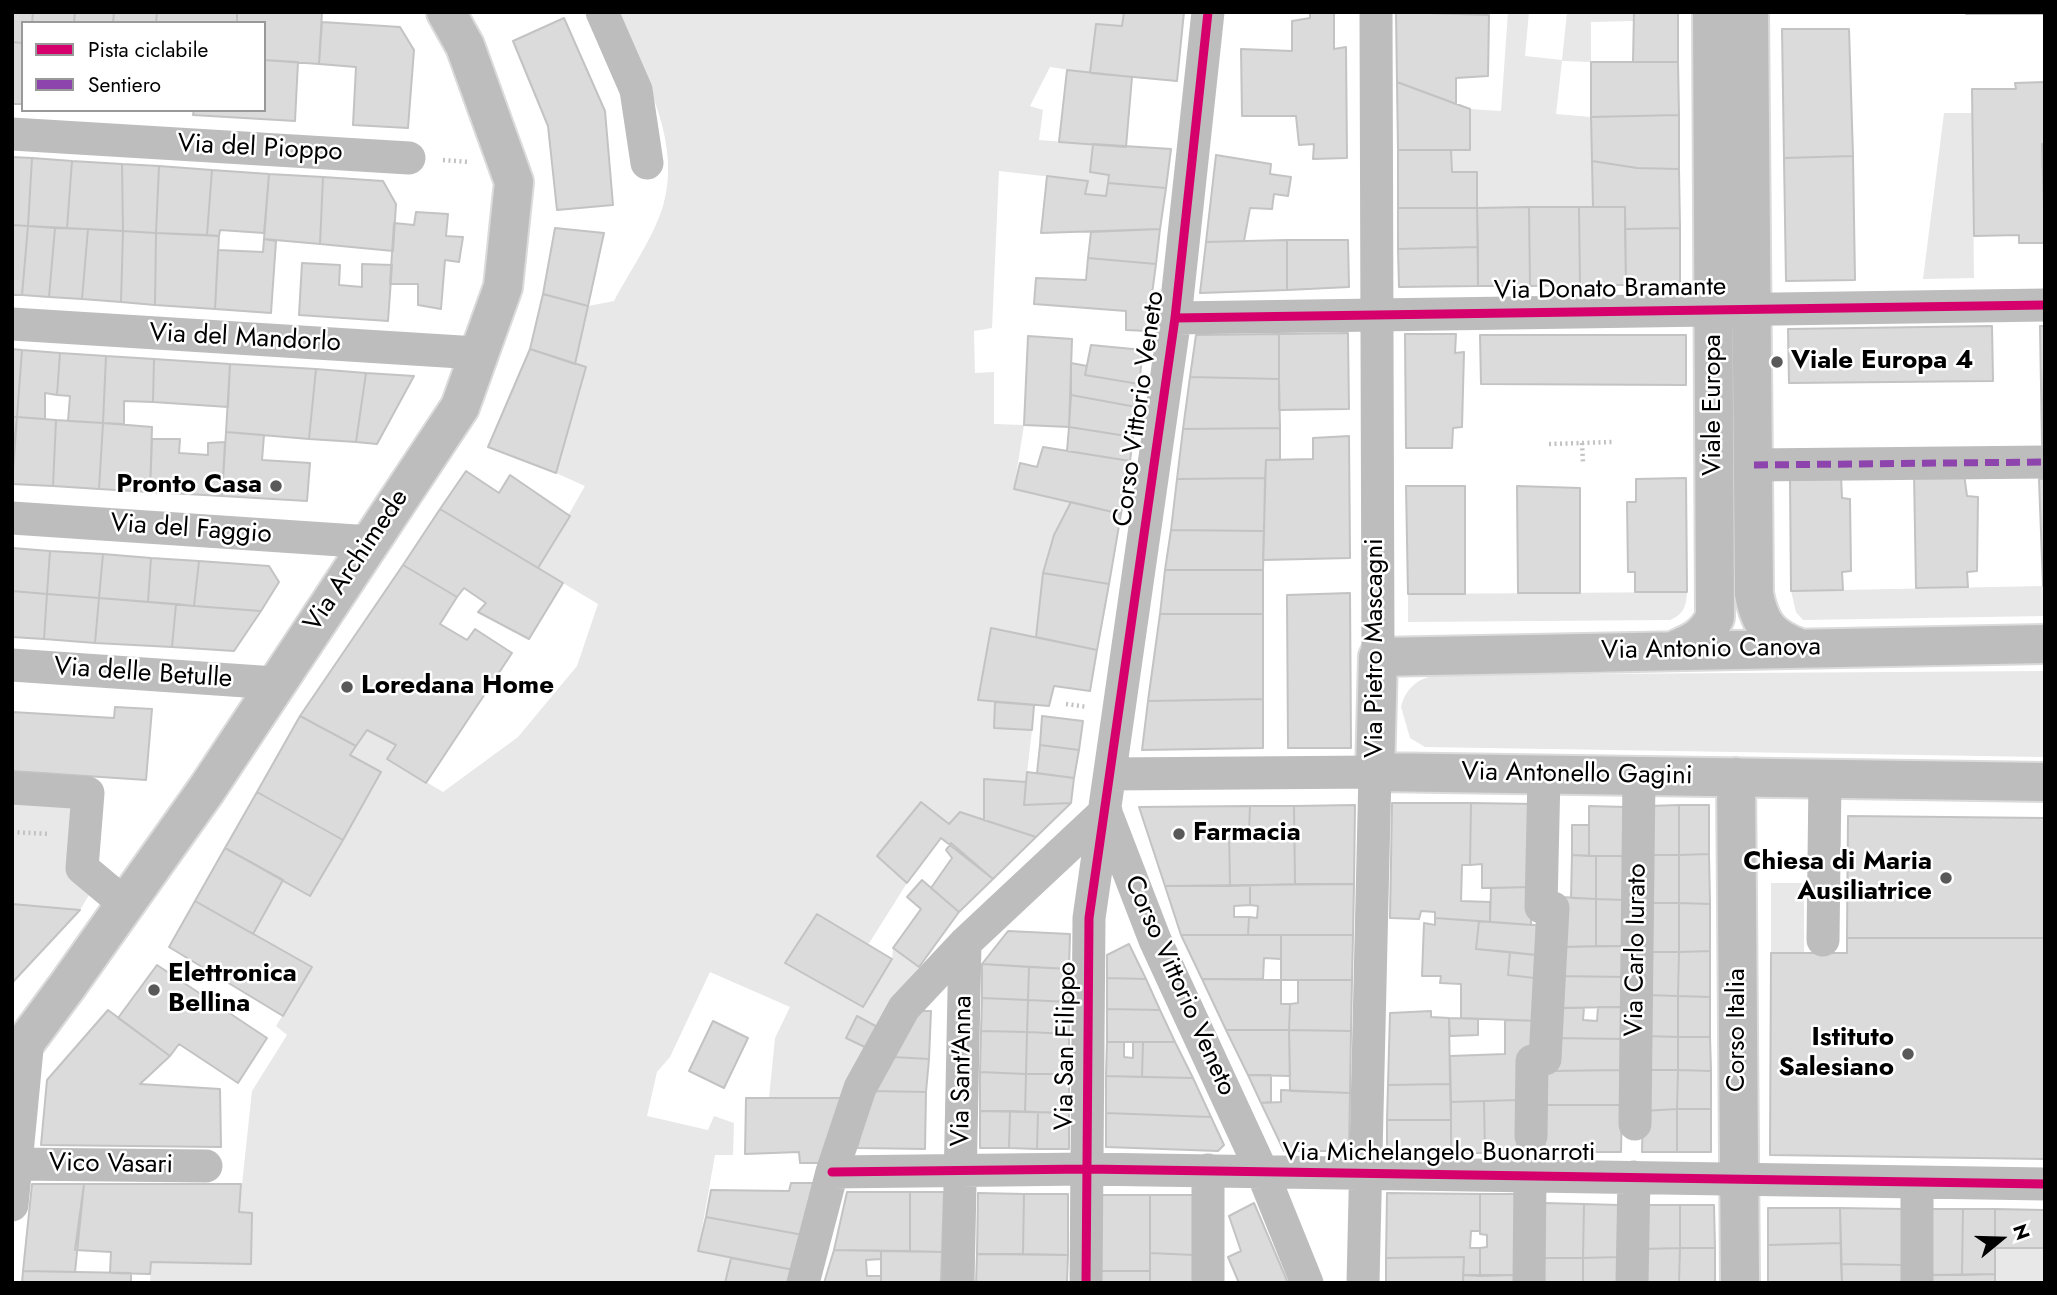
<!DOCTYPE html>
<style>
body{margin:0}
#map{position:relative;width:2057px;height:1295px;overflow:hidden;background:#fff;font-family:Jost,sans-serif}
canvas{display:block}
.frame{position:absolute;inset:0;border:14px solid #000;pointer-events:none}
.legend{position:absolute;left:21px;top:21px;width:245px;height:91px;box-sizing:border-box;background:#fff;border:2px solid #999;margin:0;padding:9px 12px;list-style:none;font-size:21px;color:#000}
.legend li{display:flex;align-items:center;gap:14px;height:35px}
.legend b{width:35px;border:2px solid #999}
.north{position:absolute;left:1966px;top:1204px;width:70px;height:70px;-webkit-text-stroke:5px #fff;paint-order:stroke;rotate:71deg;font-size:19px;font-weight:700;line-height:28px;text-align:center;color:#000}
.north::after{content:'';display:block;margin:auto;width:24px;height:32px;background:#000;clip-path:polygon(50% 0,100% 100%,50% 72%,0 100%)}
</style>
<div id="map">
<canvas width="2057" height="1295"></canvas>
<div class="frame"></div>
<ul class="legend">
<li><b style="height:9px;background:#d6006c"></b>Pista ciclabile</li>
<li><b style="height:9px;background:#8e44ad"></b>Sentiero</li>
</ul>
<div class="north">N</div>
</div>
<script>
const ctx = document.querySelector('canvas').getContext('2d');
ctx.lineJoin = 'round';
function fillPath(path, color) {
  ctx.fillStyle = color;
  ctx.fill(path, 'evenodd');
}
function trace(path, color, width, dash) {
  ctx.strokeStyle = color;
  ctx.lineWidth = width;
  ctx.lineCap = dash ? 'butt' : 'round';
  ctx.setLineDash(dash || []);
  ctx.stroke(path);
}
function drawText(font, color, halo, rows, align = 'center') {
  ctx.font = font + ' Jost,sans-serif';
  ctx.lineWidth = 5;
  ctx.setLineDash([]);
  ctx.textBaseline = 'middle';
  ctx.strokeStyle = halo;
  ctx.fillStyle = color;
  for (const [text, x, y, turn = 0] of rows) {
    ctx.save();
    ctx.translate(x, y);
    ctx.rotate((+turn || 0) * Math.PI / 180);
    ctx.textAlign = isNaN(turn) ? turn : align;
    if (halo) ctx.strokeText(text, 0, 0);
    ctx.fillText(text, 0, 0);
    ctx.restore();
  }
}
const green = new Path2D(`
 M616,12H1124L1122,26L1096,25L1090,73L1050,67L1030,106L1043,110L1039,140L1093,144L1109,175L1106,196L1085,194L1087,181L999,171L992,328L974,331L975,373L994,372V424L1024,425L1014,488L1071,502C1047,548 1042,586 1036,637L991,628L978,700L995,702V728L1032,730L1026,782L984,779V820L960,813L949,824L921,802L877,856L907,883L868,945L817,915L786,963L863,1007L892,959L893,948L919,967L883,1030L857,1017L846,1037L871,1050L852,1098H769L775,1038L790,1007L710,972L670,1057L657,1072L647,1116L708,1130L714,1116L734,1123L733,1155H715L698,1251L731,1258L725,1283H150L151,1262L252,1213L239,1212L252,1091L287,1035L276,1026L311,968L253,934L283,880L310,895L381,772L350,755L367,730L396,745L388,759L443,792L518,737L577,666L598,604L538,568L585,486L556,473L586,368L575,364L588,306L614,301C630,271 653,238 663,206C683,139 641,71 616,12Z
 M1508,12H1529L1525,56L1562,60L1567,12H1634V21L1591,22V62L1562,61L1556,114L1591,117L1593,207L1477,208V172H1452L1451,150H1470V109L1501,111Z
 M1944,113H1972L1974,278L1923,279Z
 M2045,586V616L1803,620L1796,612L1791,591Z
 M1687,592C1686,607 1684,614 1670,620L1408,622V594Z
 M2045,671V757L1425,747L1410,738L1401,707C1406,688 1417,679 1436,675Z
 M12,802L77,806L89,895L80,910L12,904Z
 M1771,883H1804V953H1771Z
 M1995,1248H2045V1283H1995Z`);
const building = new Path2D(`
 M12,12H33L32,23H23V43L12,42Z
 M33,12H75L74,23H32Z
 M75,12H114L113,23H74Z
 M114,12H157L156,23H113Z
 M157,12H237V23H156Z
 M237,12H322L319,64L264,60V23H237Z
 M1124,12H1184L1177,81L1090,73L1096,24L1122,26Z
 M1310,12H1334V49L1346,47L1347,158L1313,159L1314,144L1299,145L1296,116H1242L1241,49L1292,51V21L1310,18Z
 M1396,12L1489,15L1488,76L1456,78V104L1397,82Z
 M1634,12H1678V62H1633Z
 M1966,12H2045V14H1966Z
 M564,18L605,111L613,205L557,210L548,126L513,41Z
 M322,22L400,27L414,50L408,128L353,125L356,67L319,64Z
 M1782,29H1849L1853,156L1784,158Z
 M12,42L23,43V104H12Z
 M264,60L298,62L295,121L193,115L194,110H264Z
 M1591,62H1678L1679,115L1591,117Z
 M1067,70L1132,77L1126,147L1059,142Z
 M1397,82L1470,109V150H1398Z
 M2045,82V144H2042L2045,243H2019V235L1974,236L1972,89H2016L2015,83Z
 M1679,115V169L1637,168L1592,161L1591,117Z
 M1093,144L1171,149L1166,188L1108,183L1109,175L1090,172Z
 M1398,150H1451L1452,172H1477V208H1398Z
 M1216,155L1271,164L1270,174L1291,177L1288,196L1274,194L1272,209L1250,208L1244,241L1206,242Z
 M1853,156L1855,280L1786,281L1784,158Z
 M12,157L32,158L28,226L12,225Z
 M32,158L72,161L67,228L28,226Z
 M72,161L122,164L123,231L67,228Z
 M1592,161L1637,168L1679,169L1680,228L1625,229V207H1593Z
 M122,164L159,166L156,233L123,231Z
 M159,166L212,170L207,235L156,233Z
 M212,170L269,174L264,233L220,230L219,236L207,235Z
 M269,174L323,177L320,244L264,239Z
 M1047,176L1088,181L1085,194L1106,196L1108,183L1166,188L1160,229L1041,233Z
 M323,177L383,181L396,204L393,251L320,244Z
 M1529,207H1579L1580,285L1530,286Z
 M1529,207L1530,286H1478L1477,208Z
 M1579,207H1625L1626,285H1580Z
 M1398,208H1477L1478,247L1398,249Z
 M416,212L448,214L446,236L463,237L459,262L445,260L441,309L418,305V284H390L394,223L414,225Z
 M12,225L28,226L22,295H12Z
 M28,226L55,228L49,297L22,295Z
 M55,228L88,229L82,299L49,297Z
 M555,228L604,233L588,306L543,294Z
 M1680,228V284L1626,285L1625,229Z
 M88,229L123,231L121,302L82,299Z
 M1160,229L1156,264L1088,258L1091,232Z
 M123,231L156,233L155,305L121,302Z
 M156,233L219,236L215,309L155,305Z
 M264,239L276,241L271,313L215,309L218,250L263,252Z
 M1287,240H1348L1349,287L1287,290Z
 M1287,240V290L1200,293L1206,242Z
 M1478,247V286L1399,287L1398,249Z
 M1088,258L1156,264L1147,331L1126,330V311L1034,304L1036,278L1086,280Z
 M302,263L340,265L339,285L362,287V264L392,265L388,321L299,315Z
 M543,294L588,306L575,364L530,349Z
 M1992,326L1993,381L1789,383L1788,329Z
 M2040,326H2045L2042,445Z
 M1348,333L1349,409L1279,410V334Z
 M1279,334V379L1190,377L1196,335Z
 M1405,334H1456L1455,353L1464,352L1462,427L1453,428L1452,448H1406Z
 M1480,335H1686V385L1481,384Z
 M1028,336L1072,339L1069,427L1024,425Z
 M1091,345L1143,350L1139,384L1085,375Z
 M12,349L22,350L17,417H12Z
 M530,349L586,367L556,473L488,447Z
 M22,350L60,353L57,395L45,393V419L17,417Z
 M60,353L106,356L103,423L68,421L70,396L57,395Z
 M106,356L154,359L153,402L124,401V424L103,423Z
 M154,359L230,364L228,407L153,402Z
 M1071,363L1087,366L1085,375L1139,384L1136,407L1071,395Z
 M230,364L316,369L309,439L226,432Z
 M316,369L366,373L356,442L309,439Z
 M366,373L414,376L377,444L356,442Z
 M1190,377L1279,379L1280,428L1183,429Z
 M1071,395L1136,407L1133,437L1069,427Z
 M12,417H17L12,464Z
 M17,417L56,420L53,486L12,484Z
 M56,420L103,423L99,489L53,486Z
 M103,423L152,427L150,492L99,489Z
 M1069,427L1133,437L1130,461L1067,451Z
 M1280,428V460H1266L1265,478L1177,479L1183,429Z
 M226,432L264,435L262,460L310,463L307,501L222,496Z
 M1349,436L1350,558L1263,560L1266,460L1313,459V438Z
 M152,439H180L179,453L208,455V443L225,442L222,496L150,492Z
 M1043,447L1130,461L1121,514L1014,489L1020,463L1037,467Z
 M466,471L499,493L510,475L570,516L538,568L440,509Z
 M1914,473L1964,474L1967,496L1978,497L1977,571L1967,572L1968,587L1916,588Z
 M1841,476L1842,498L1850,499L1851,571L1842,572L1843,590L1791,591L1790,477Z
 M1265,478L1264,531L1171,530L1177,479Z
 M1686,478L1687,592H1635V572H1628L1627,502H1636V479Z
 M2039,479H2045V586H2043Z
 M1406,486H1465V594H1408Z
 M1517,486L1580,488V593H1518Z
 M1071,502L1121,514L1109,584L1043,573L1054,535Z
 M440,509L563,583L529,639L478,612L486,603L464,588L457,597L403,565Z
 M1171,530L1264,531L1263,570H1165Z
 M12,548L50,551L47,594L12,591Z
 M50,551L103,554L99,598L47,594Z
 M103,554L151,558L148,602L99,598Z
 M151,558L199,561L194,606L148,602Z
 M199,561L269,566L279,582L261,611L194,606Z
 M403,565L457,597L440,624L467,640L475,629L512,653L426,783L387,759L396,745L367,730L356,746L300,716Z
 M1165,570H1263V614H1160Z
 M1043,573L1109,584L1097,650L1036,637Z
 M12,591L47,594L44,639L12,637Z
 M1350,593L1351,748H1288L1287,595Z
 M47,594L99,598L95,643L44,639Z
 M99,598L176,604L172,647L95,643Z
 M176,604L194,606L261,611L234,651L172,647Z
 M1160,614H1263V699L1148,701Z
 M991,628L1097,650L1090,691L1054,686L1049,706L978,700Z
 M1263,699V748L1142,750L1148,701Z
 M995,702L1034,705L1032,730L994,728Z
 M115,707L152,709L146,780L12,771V712L114,718Z
 M300,716L356,746L350,755L381,772L343,840L257,792Z
 M1042,716L1083,721L1079,750L1040,745Z
 M1040,745L1079,750L1074,778L1037,773Z
 M1027,772L1074,778L1071,803L1024,805Z
 M984,779L1026,782L1024,805L1071,803L1036,837L984,820Z
 M257,792L343,840L310,896L225,848Z
 M921,802L949,824L960,812L1036,837L993,879L941,838L907,883L877,856Z
 M1392,803H1471L1470,865H1462L1461,901L1490,902V922L1435,918V912L1421,911L1419,919L1390,918Z
 M1471,803L1536,804L1532,887L1482,888V864L1470,865Z
 M1355,805L1354,884H1295L1294,806Z
 M1679,805V855H1648L1649,806Z
 M1679,805H1709V854L1679,855Z
 M1250,806L1249,832H1229L1230,886H1165L1139,807Z
 M1250,806H1294L1295,884L1230,886L1229,832H1249Z
 M1589,806L1626,807V856H1589Z
 M1848,816L2045,818V938H1847Z
 M1572,825H1589V856L1572,855Z
 M951,843L993,879L959,912L931,888L952,858L946,850Z
 M225,848L283,880L253,934L195,901Z
 M1709,854L1710,904L1679,903V855Z
 M1572,855L1596,856V899L1571,898Z
 M1648,855H1679V903H1647Z
 M1596,856H1626L1625,900L1596,899Z
 M922,880L959,912L919,967L893,948L921,909L907,897Z
 M1354,884L1353,935H1248L1249,917L1257,918L1258,906L1250,905V885Z
 M1250,885V905L1234,906V917H1249L1248,935H1181L1165,886Z
 M1532,887L1531,925L1490,922L1491,888Z
 M1561,897L1596,899V946L1561,947Z
 M1596,899L1625,900L1624,946H1596Z
 M195,901L312,967L283,1016L169,947Z
 M1647,903H1679V952H1646Z
 M1679,903L1710,904V951L1679,952Z
 M12,904L80,910L12,983Z
 M817,914L892,959L863,1007L785,963Z
 M1435,918L1479,921L1476,949L1510,952L1508,975L1543,979L1540,1021L1461,1018V984L1440,983L1441,976H1422L1424,923L1435,925Z
 M1479,921L1547,926L1545,956L1476,949Z
 M1008,931L1070,934L1069,969L982,964Z
 M1181,935H1281V959L1264,958L1263,979H1202Z
 M1281,935H1353L1352,980H1281Z
 M1847,938H2045V1159L1770,1155L1771,953H1847Z
 M1129,944L1146,979L1107,978V955Z
 M1624,946V977L1560,976L1561,947Z
 M1710,951V997L1678,996L1679,952Z
 M1510,952L1545,956L1543,979L1508,975Z
 M1646,952H1679L1678,996L1646,995Z
 M982,964L1029,967L1028,1000L982,998Z
 M157,965L267,1038L238,1083L179,1044L170,1056L118,1018Z
 M1029,967L1069,969V1002L1028,1000Z
 M1554,976L1624,977V1007L1553,1008Z
 M1107,978L1146,979L1160,1010L1107,1009Z
 M1202,979L1281,980V1004H1290L1289,1030H1226Z
 M1298,980H1352L1351,1031L1289,1030L1290,1004L1298,1003Z
 M1646,995L1678,996V1037L1645,1036Z
 M1678,996L1710,997V1037H1678Z
 M982,998L1028,1000L1027,1032L981,1031Z
 M1028,1000L1069,1002V1034L1027,1032Z
 M1598,1007H1624L1623,1039L1553,1038V1008H1584L1583,1020L1597,1021Z
 M1107,1009L1160,1010L1175,1042H1107Z
 M108,1010L170,1056L140,1084L220,1089L221,1147L41,1145L47,1080Z
 M916,1011H931L929,1059L893,1057Z
 M1431,1011V1017L1449,1018L1450,1084L1388,1085L1390,1013Z
 M857,1016L883,1030L871,1050L846,1038Z
 M1449,1018L1478,1019V1035L1450,1036Z
 M1505,1020L1540,1021L1538,1048L1518,1100L1451,1102L1450,1056L1505,1054Z
 M713,1021L748,1038L724,1088L689,1071Z
 M1226,1030H1289L1290,1076L1248,1075Z
 M1289,1030L1351,1031L1350,1093L1290,1091Z
 M981,1031L1027,1032L1026,1074L980,1072Z
 M1027,1032L1069,1034V1074H1026Z
 M1645,1036L1678,1037V1070H1644Z
 M1678,1037H1710L1711,1071L1678,1070Z
 M1553,1038L1623,1039V1070L1553,1071Z
 M1107,1042H1124V1057L1133,1058V1042H1143L1142,1077L1106,1076Z
 M1143,1042H1175L1193,1078L1142,1077Z
 M893,1057L929,1059L926,1092L872,1091Z
 M1623,1070L1622,1105H1545L1546,1071Z
 M1644,1070H1678L1677,1109L1643,1111Z
 M1678,1070L1711,1071V1109H1677Z
 M980,1072L1026,1074L1025,1112L980,1111Z
 M1026,1074H1069V1113L1025,1112Z
 M1248,1075H1271V1102L1261,1103Z
 M1106,1076L1193,1078L1211,1117L1106,1113Z
 M1450,1084L1451,1120H1387L1388,1085Z
 M1281,1090L1350,1093L1349,1151H1284L1261,1103L1281,1102Z
 M872,1091L926,1092L925,1149L857,1148Z
 M746,1098H852L825,1163H800L799,1152L745,1154Z
 M1518,1100L1517,1153H1485L1484,1101Z
 M1484,1101L1485,1153H1451V1102Z
 M1545,1105H1622L1621,1152H1545Z
 M1677,1109V1152H1642L1643,1111Z
 M1677,1109H1711V1152H1677Z
 M980,1111H1010L1009,1148H980Z
 M1010,1111L1038,1112L1037,1149L1009,1148Z
 M1038,1112L1069,1113V1149H1037Z
 M1106,1113L1211,1117L1224,1145L1218,1151L1106,1147Z
 M1387,1120H1451V1153H1387Z
 M791,1183H816L803,1235L706,1217L711,1190L789,1191Z
 M32,1184H84L75,1272L23,1271Z
 M84,1184H241L239,1212L252,1213L251,1264L151,1262L150,1274L110,1273L111,1252L75,1250Z
 M847,1192H910V1251L834,1250Z
 M910,1192H944L942,1252L910,1251Z
 M978,1193L1024,1194L1023,1254H977Z
 M1387,1193L1480,1194V1231H1471L1470,1248H1480V1276L1463,1275L1464,1257L1386,1258Z
 M1024,1194H1068V1255L1023,1254Z
 M1480,1194H1518L1517,1275L1480,1276V1248L1487,1247V1235L1480,1234Z
 M1101,1195H1150V1271H1101Z
 M1150,1195H1194V1255L1150,1253Z
 M1254,1203L1288,1283H1239L1228,1257L1241,1251L1229,1216Z
 M1544,1203L1584,1204L1583,1258H1543Z
 M1584,1204L1619,1205L1618,1257L1583,1258Z
 M1643,1205H1680V1248L1643,1249Z
 M1680,1205H1714L1715,1248H1680Z
 M1768,1208H1840L1841,1243L1768,1245Z
 M1840,1208L1904,1209V1265L1841,1264Z
 M1929,1209H1963L1962,1275H1929Z
 M1963,1209H1995V1274L1962,1275Z
 M1995,1209L2045,1210V1248H1995Z
 M706,1217L803,1235L794,1270L698,1251Z
 M1841,1243L1842,1283H1768V1245Z
 M1680,1248L1679,1283H1642L1643,1249Z
 M1680,1248H1715V1283H1679Z
 M834,1250L881,1251V1259L866,1260L867,1276H881V1283H824Z
 M881,1251L942,1252L941,1283H881Z
 M1150,1253L1194,1255V1283H1150Z
 M977,1254L1068,1255L1067,1282L976,1283Z
 M1464,1257L1463,1283H1386V1258Z
 M1618,1257L1617,1283H1583V1258Z
 M731,1258L794,1270L791,1283H725Z
 M1543,1258H1583V1283H1542Z
 M1841,1264L1904,1265V1283H1842Z
 M23,1271L131,1273V1283H22Z
 M1101,1271H1150V1283H1101Z
 M1995,1274V1283H1929V1275Z
 M1463,1275H1517V1283H1463Z`);
const path = new Path2D(`
 M443,160L469,162
 M1582,443L1583,462
 M1549,444L1612,442
 M1066,704L1087,707
 M12,832L50,834
 M1772,866H1791`);
const minor = new Path2D(`
 M602,12L636,90L647,163
 M1376,12L1378,657
 M12,134L409,158
 M1175,318L2045,305
 M12,324L477,353
 M1754,465L2045,462
 M12,518L371,542
 M12,665L275,683
 M1110,774L1375,772L1363,1283
 M12,788L88,793L82,868L125,904
 M1106,813L1155,940L1263,1174L1307,1283
 M1823,940L1825,779
 M1635,1124L1639,776
 M1531,1136L1532,1061L1545,1059L1553,908L1541,907L1544,775
 M16,1164L206,1166
 M832,1172L1087,1169L2045,1184
 M12,1205L28,1039
 M803,1283L832,1172L860,1088L904,1008L965,943L1106,811
 M958,1283L965,943
 M1086,1283L1089,918L1175,318L1208,12
 M1208,1283V1170
 M1529,1283L1530,1176
 M1632,1283L1634,1177
 M1917,1283V1182`);
const major = new Path2D(`
 M1749,12L1754,594C1760,625 1770,637 1799,648
 M2045,644L1378,657L1375,772L2045,782
 M1675,650C1694,642 1706,636 1715,617L1712,12
 M1736,777L1740,1283
 M12,1054L28,1039L68,985L207,789L460,407L503,287L514,182L465,46L446,12`);
const quiet = new Path2D(`
 M1754,465L2045,462`);
const cycleway = new Path2D(`
 M1175,318L2045,305
 M832,1172L1087,1169L2045,1184
 M1086,1283L1089,918L1175,318L1208,12`);
const markers = [
 [1777,362,7,"#595959"],
 [276,486,7,"#595959"],
 [347,687,7,"#595959"],
 [1179,834,7,"#595959"],
 [1946,878,7,"#595959"],
 [154,990,7,"#595959"],
 [1908,1054,7,"#595959"]
];
const streetNames = [
 ["Via del Pioppo",260,149,3],
 ["Via Donato Bramante",1610,290,-1],
 ["Via del Mandorlo",245,339,3],
 ["Viale Europa",1714,405,-90],
 ["Corso Vittorio Veneto",1140,409,-82],
 ["Via del Faggio",191,530,4],
 ["Via Archimede",357,561,-56],
 ["Via Pietro Mascagni",1376,648,-90],
 ["Via Antonio Canova",1711,650,-1],
 ["Via delle Betulle",143,674,4],
 ["Via Antonello Gagini",1577,775,1],
 ["Via Carlo Iurato",1637,950,-89],
 ["Corso Vittorio Veneto",1179,986,66],
 ["Corso Italia",1738,1030,-90],
 ["Via San Filippo",1067,1046,-89],
 ["Via Sant'Anna",963,1071,-89],
 ["Via Michelangelo Buonarroti",1439,1154],
 ["Vico Vasari",111,1165,1]
];
const poiNames = [
 ["Viale Europa 4",1791,362],
 ["Pronto Casa",262,486,"right"],
 ["Loredana Home",361,687],
 ["Farmacia",1193,834],
 ["Chiesa di Maria",1932,863,"right"],
 ["Ausiliatrice",1932,893,"right"],
 ["Elettronica",168,975],
 ["Bellina",168,1005],
 ["Istituto",1894,1039,"right"],
 ["Salesiano",1894,1069,"right"]
];
fillPath(green, '#e8e8e8');
fillPath(building, '#dbdbdb');
trace(building, '#c3c3c3', 2);
trace(major, '#dbdbdb', 42);
trace(path, '#c2c2c2', 4.5, [2, 3.5]);
trace(minor, '#bdbdbd', 33);
trace(major, '#bdbdbd', 38);
trace(quiet, '#8e44ad', 7, [14, 7]);
trace(cycleway, '#d6006c', 9);
for (const [x, y, r, color] of markers) {
  const dot = new Path2D();
  dot.arc(x, y, r, 0, 2 * Math.PI);
  ctx.fillStyle = color;
  ctx.fill(dot);
  trace(dot, '#fff', 2.5);
}
drawText('26px', '#000', '#fff', streetNames);
drawText('bold 26px', '#000', '#fff', poiNames, 'left');
</script>
